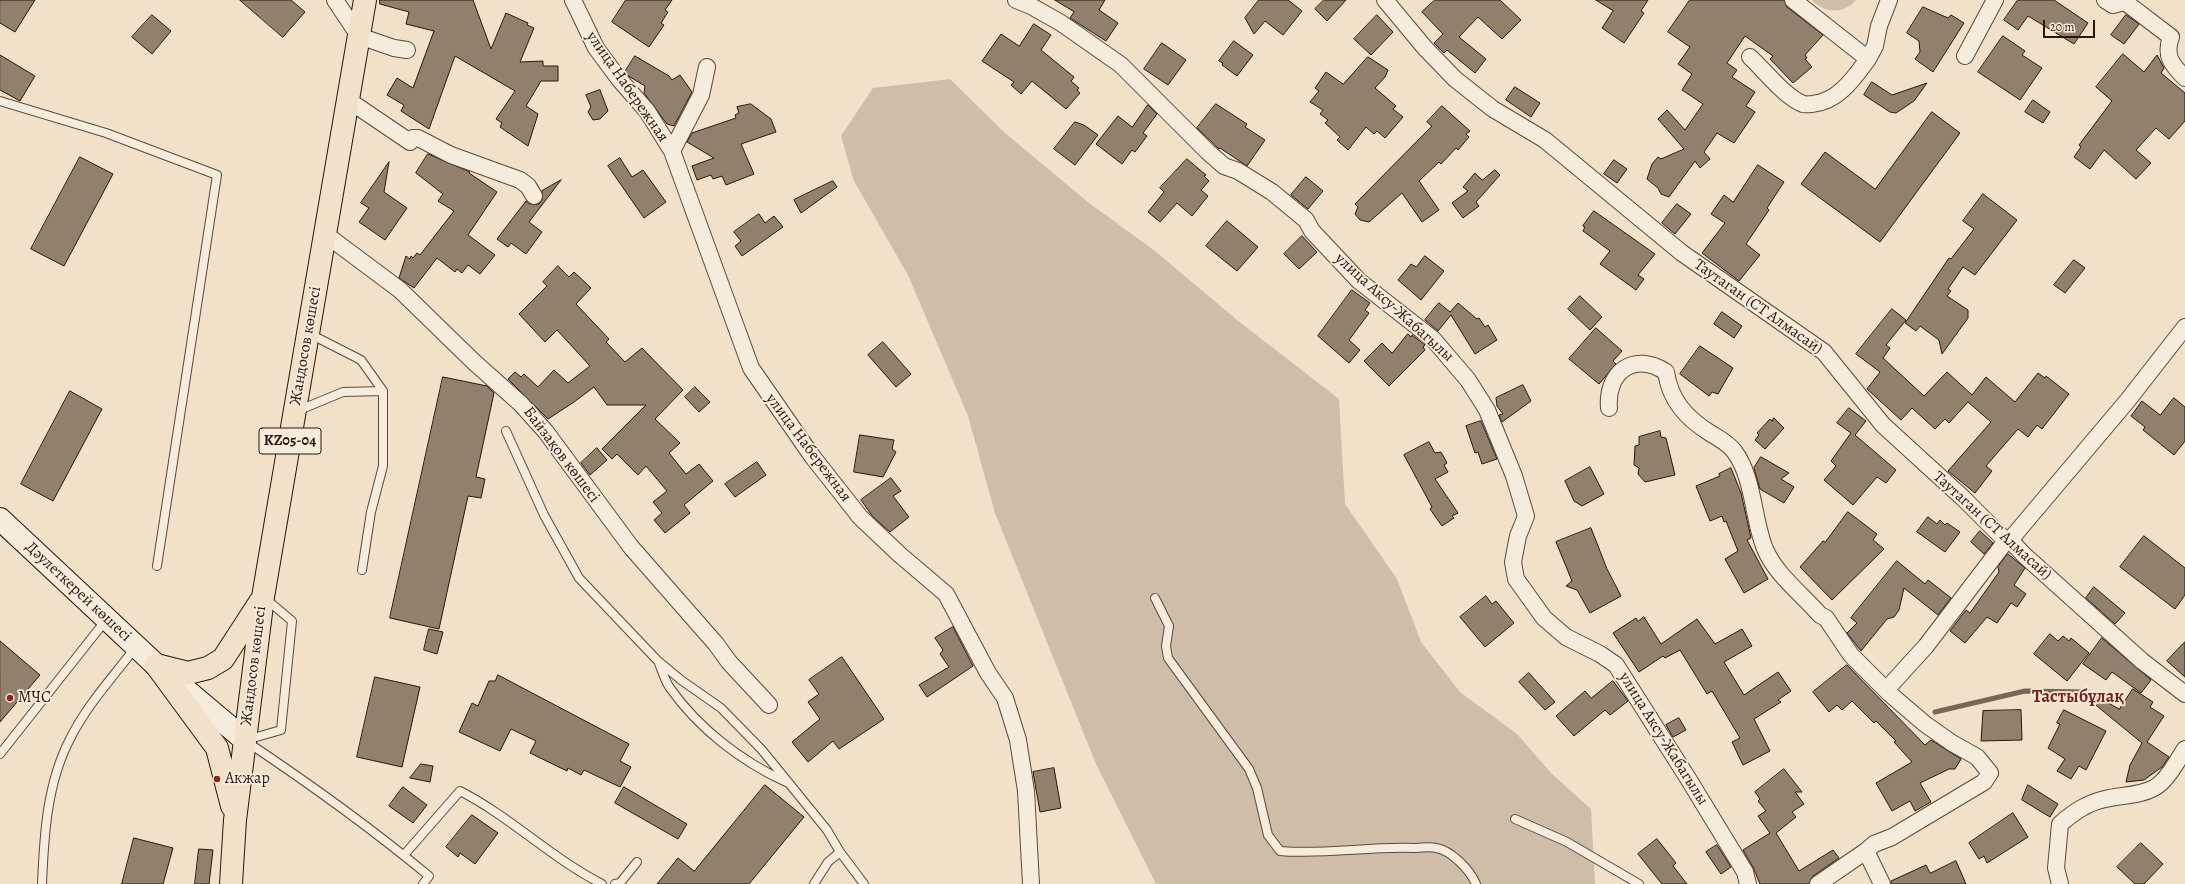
<!DOCTYPE html>
<meta charset="utf-8">
<style>
body{margin:0}
#map{position:relative;width:2185px;height:884px;overflow:hidden;background:#f1e1c8;font-family:Alegreya,serif}
canvas{display:block}
.scale{position:absolute;left:2043px;top:20px;width:52px;height:18px;box-sizing:border-box;border:2px solid #2a1608;border-top:0;padding-left:5px;font-size:12px;line-height:14px;white-space:nowrap;color:#2a1608;-webkit-text-stroke:3px #f6ecdb;paint-order:stroke}
</style>
<div id="map">
<canvas width="2185" height="884"></canvas>
<div class="scale">20 m</div>
</div>
<script>
const ctx = document.querySelector('canvas').getContext('2d');
ctx.lineJoin = 'round';
function fillPath(path, color) {
  ctx.fillStyle = color;
  ctx.fill(path, 'evenodd');
}
function trace(path, color, width, dash) {
  ctx.strokeStyle = color;
  ctx.lineWidth = width;
  ctx.lineCap = dash ? 'butt' : 'round';
  ctx.setLineDash(dash || []);
  ctx.stroke(path);
}
function drawText(font, color, halo, rows, align = 'center') {
  ctx.font = font + ' Alegreya,serif';
  ctx.lineWidth = 3.5;
  ctx.setLineDash([]);
  ctx.textBaseline = 'middle';
  ctx.strokeStyle = halo;
  ctx.fillStyle = color;
  for (const [text, x, y, turn = 0] of rows) {
    ctx.save();
    ctx.translate(x, y);
    ctx.rotate((+turn || 0) * Math.PI / 180);
    ctx.textAlign = isNaN(turn) ? turn : align;
    if (halo) ctx.strokeText(text, 0, 0);
    ctx.fillText(text, 0, 0);
    ctx.restore();
  }
}
const green = new Path2D(`
 M1812,0H1856C1843,15 1824,13 1812,0Z
 M950,79L1005,133L1089,203L1155,251L1237,320L1339,399L1345,504L1397,579L1421,642L1460,692L1517,734L1551,773L1591,809L1595,884H1156L1096,764L995,513L968,416L908,275L854,181L841,136L873,88Z`);
const stream = new Path2D(`
 M1935,712L2025,691L2086,692`);
const building = new Path2D(`
 M0,0H35L15,32L0,23Z
 M240,0H291L305,12L283,37Z
 M380,0H473L491,49L506,13L528,23L527,25L534,28L520,62L543,61V66H558V81H541L526,106L538,114L528,146L500,127L502,123L496,119L515,91L455,56L429,129L401,111L404,105L387,95L397,78L413,88L434,31L406,24L409,12L380,4Z
 M626,0H672L665,10L668,12L661,23L664,25L649,47L612,22Z
 M1055,0H1105L1099,10L1118,23L1106,41L1070,18L1074,12Z
 M1259,0H1288L1302,11L1283,35L1265,21L1254,34L1245,18Z
 M1324,0H1346L1327,21L1315,9Z
 M1435,0H1500L1521,20L1502,39L1478,17L1459,37L1486,59L1475,73L1447,50L1444,53L1434,43L1443,34L1422,12Z
 M1596,0H1648L1641,11L1644,13L1624,43L1602,28L1613,11Z
 M1690,0H1784L1787,7L1823,35L1805,55L1807,58L1805,59L1812,67L1793,83L1770,59L1773,56L1745,36L1727,63L1737,70L1732,77L1755,92L1746,106L1755,112L1734,143L1717,133L1704,152L1710,159L1700,168L1695,161L1669,197L1661,194L1658,188L1647,179L1652,164L1658,157L1661,159L1684,149L1658,119L1667,110L1685,130L1703,104L1682,90L1692,74L1678,64L1690,47L1668,32Z
 M2018,0H2054L2088,23L2074,44L2028,16L2018,30L2004,20Z
 M1923,7L1948,18L1951,15L1964,23L1933,72L1915,59L1920,52L1919,41L1907,33Z
 M152,15L171,31L152,54L132,37Z
 M1377,15L1393,32L1371,55L1354,39Z
 M2126,15L2139,24L2124,44L2111,35Z
 M1034,24L1051,35L1041,50L1074,77L1071,81L1079,88L1077,90L1080,93L1066,109L1032,81L1021,94L1011,85L1014,82L982,61L1001,34L1019,46Z
 M2003,36L2025,51L2022,55L2042,68L2020,100L1978,72Z
 M1234,41L1253,55L1237,76L1222,65L1223,63L1219,61Z
 M1162,43L1186,60L1168,85L1144,69Z
 M2123,54L2144,72L2157,55L2164,68L2161,73L2185,93V121L2169,139L2156,128L2136,150L2151,163L2136,179L2104,150L2090,169L2074,157L2081,147L2079,145L2112,101L2096,87Z
 M0,55L35,76L20,101L0,90Z
 M635,56L669,76L672,80L680,75L692,92L674,126L667,124L644,93L645,86L630,77L625,72Z
 M1368,57L1388,70L1385,77L1375,88L1396,106L1393,109L1403,117L1385,138L1377,131L1374,134L1366,127L1348,150L1337,140L1340,137L1325,123L1328,120L1320,114L1323,110L1310,102L1319,91L1315,88L1326,72L1343,84Z
 M1872,82L1892,95L1927,83L1914,101L1896,113L1890,112L1864,95Z
 M1515,87L1540,103L1531,117L1506,100Z
 M600,90L608,111L600,119L593,120L588,112L591,107L586,95Z
 M2033,100L2050,112L2043,123L2025,112Z
 M751,104L771,119L776,132L741,144L754,174L726,185L722,176L713,179L711,175L697,180L692,166L714,158L687,142L692,133L736,118L735,115L739,113L737,107Z
 M1216,104L1247,124L1245,127L1265,140L1247,166L1220,148L1219,149L1197,128Z
 M1148,105L1157,114L1143,133L1147,136L1135,152L1132,150L1122,164L1096,144L1118,116L1132,127Z
 M1442,106L1470,131L1466,134L1469,137L1458,150L1456,148L1441,164L1439,162L1419,181L1439,210L1422,222L1402,193L1369,222L1360,220L1355,214L1358,207L1355,204L1432,126L1427,122Z
 M1932,112L1960,133L1880,242L1801,184L1825,152L1875,189Z
 M1075,122L1084,125L1098,135L1075,165L1054,149Z
 M428,154L470,172L469,173L497,192L468,235L495,255L480,274L468,265L462,273L457,269L455,272L437,258L414,288L399,278L406,256L410,259L411,256L413,258L417,253L420,255L454,211L438,201L443,194L416,173Z
 M80,157L113,174L64,266L31,249Z
 M620,158L632,177L643,170L666,202L644,218L608,166Z
 M1187,159L1206,175L1204,176L1209,181L1201,190L1208,196L1192,216L1177,203L1160,222L1148,212L1164,192L1160,188Z
 M1614,160L1627,169L1617,183L1604,174Z
 M389,162L384,192L407,208L385,240L359,222L369,208L361,203Z
 M1758,165L1784,182L1767,208L1769,210L1746,244L1760,255L1739,281L1702,253L1725,223L1711,214L1724,195L1733,202Z
 M1495,170L1500,175L1476,202L1479,206L1463,218L1452,203L1468,191L1463,187L1475,173L1482,180Z
 M1306,177L1323,191L1308,209L1291,195Z
 M561,180L529,222L542,232L526,254L511,243L508,247L497,239L526,201L530,204H539L542,200V191Z
 M833,181L837,187L801,213L794,200Z
 M1983,194L2017,220L1975,275L1963,267L1948,289L1951,291L1947,296L1968,310V318L1942,354L1939,340L1920,326L1916,331L1905,323L1949,258L1951,259L1974,229L1963,221Z
 M1677,204L1691,214L1675,234L1662,223Z
 M1594,211L1655,254L1638,275L1644,279L1636,290L1600,264L1610,251L1583,231L1585,227L1583,226Z
 M759,214L765,223L774,216L783,227L742,256L735,246L741,241L734,232Z
 M1227,221L1258,247L1237,271L1206,246Z
 M1302,236L1317,252L1299,269L1284,254Z
 M1425,256L1444,271L1421,300L1398,280L1411,264L1416,267Z
 M2074,260L2085,268L2065,293L2054,285Z
 M558,266L569,277L574,272L591,288L576,304L609,339L606,342L625,362L642,348L683,390L655,419L680,443L669,453L686,474L699,464L713,481L684,505L690,513L665,533L654,520L662,513L653,502L667,491L646,466L638,475L617,454L612,459L602,449L646,405H607L594,387L574,402L548,419L508,379L515,372L521,377L524,374L538,387L554,370L568,383L590,366L557,330L545,342L519,314L547,286L543,282Z
 M1352,290L1370,303L1365,310L1369,313L1349,340L1360,350L1349,363L1318,336Z
 M1580,296L1602,317L1590,330L1568,309Z
 M1439,303L1450,312L1458,303L1477,319L1479,318L1485,327L1488,325L1497,340L1475,354L1451,315L1438,331L1425,320Z
 M1892,309L1906,320L1886,345L1890,348L1883,358L1924,396L1947,372L1972,395L1986,377L2015,402L2038,373L2045,378L2046,376L2069,394L2042,429L2037,425L2028,437L2018,429L1986,466L1992,471L1975,493L1948,471L1991,422L1968,402L1949,423L1945,419L1935,429L1912,408L1901,420L1867,389L1880,372L1856,354Z
 M1722,312L1742,326L1734,338L1714,324Z
 M1596,328L1622,351L1613,361L1616,364L1599,384L1569,359Z
 M1408,334L1411,337L1412,335L1425,345L1423,347L1425,350L1389,386L1364,361L1382,343L1392,353Z
 M883,342L911,374L896,387L868,355Z
 M1700,346L1733,368L1718,394L1712,392L1709,396L1680,374Z
 M443,377L487,386L494,393L476,477L485,479L481,498L468,496L439,629L390,618Z
 M1523,385L1531,401L1502,422L1499,415L1503,414L1497,406L1496,398Z
 M695,387L710,402L699,412L685,397Z
 M70,391L102,409L53,501L21,484Z
 M2174,398L2185,407V441L2174,455L2143,430L2145,427L2131,416L2142,401L2160,415Z
 M1849,408L1866,421L1855,435L1896,470L1886,483L1877,477L1853,505L1824,480L1836,466L1831,461L1851,433L1837,423Z
 M1774,418L1784,428L1765,449L1755,440L1759,435L1757,433L1770,419L1772,421Z
 M1481,421L1497,459L1482,464L1478,452L1475,453L1466,426Z
 M1660,431L1661,437L1666,438L1675,475L1645,482L1638,474L1639,468L1634,465L1635,446L1639,445V437Z
 M860,435L894,440L892,449L896,452L883,477L854,472Z
 M1429,442L1435,453L1441,452L1447,463L1444,465L1448,472L1435,479L1458,513L1452,516L1454,518L1442,526L1430,509L1432,507L1404,455Z
 M597,448L607,460L590,475L581,463Z
 M1761,457L1789,473L1781,479L1794,487L1784,503L1760,489L1754,468Z
 M757,462L766,475L735,497L725,484Z
 M1590,467L1604,494L1582,506L1574,501L1565,481Z
 M1731,468L1741,493L1751,538L1747,540L1768,579L1744,593L1725,559L1738,551L1726,521L1724,522L1722,516L1710,521L1696,486L1720,476L1719,474Z
 M891,478L901,491L893,496L909,517L890,532L873,517L861,500Z
 M1848,512L1877,534L1873,540L1884,549L1832,600L1800,567L1823,541L1825,542Z
 M1928,517L1937,524L1940,520L1945,525L1947,523L1960,532L1945,552L1917,532Z
 M1591,528L1607,569L1621,596L1590,613L1577,590L1566,586L1572,581L1556,542Z
 M1980,531L1993,543L1984,554L1971,542Z
 M2144,536L2185,568V595L2175,609L2120,567Z
 M2008,554L2025,568L2014,585L2026,594L2017,607L2011,603L1997,623L1987,617L1965,643L1950,631L1966,610L1970,613L1999,572L1998,567Z
 M1897,561L1925,584L1928,580L1951,598L1938,615L1904,588L1899,610L1894,617L1887,619L1861,651L1847,633L1857,623L1851,618Z
 M2094,587L2125,613L2115,624L2086,598Z
 M1486,596L1492,604L1496,601L1514,623L1485,647L1460,617Z
 M1644,617L1661,644L1697,619L1715,644L1742,629L1752,646L1724,662L1744,695L1778,672L1791,691L1778,700L1781,702L1754,719L1770,751L1743,765L1732,742L1740,738L1712,691L1707,694L1680,650L1665,658L1663,656L1639,672L1613,633L1636,618L1638,621Z
 M953,627L973,666L927,697L919,685L949,667L940,654L943,650L935,638Z
 M429,629L443,632L437,654L424,650Z
 M2050,634L2058,641L2063,636L2069,641L2071,638L2089,653L2067,681L2034,654Z
 M2102,638L2151,680L2141,693L2112,672L2106,680L2083,664Z
 M0,641L40,675L0,722Z
 M2185,642V677L2167,661Z
 M842,657L884,719L839,749L833,741L808,762L792,742L820,719L808,702L819,694L809,680Z
 M1847,665L1925,745L1931,740L1961,759L1955,769H1949L1920,783L1931,802L1915,811L1910,801L1892,811L1876,783L1912,762L1894,742L1896,741L1876,721L1874,723L1852,701L1842,710L1837,705L1829,712L1813,692Z
 M1529,673L1555,702L1545,710L1519,682Z
 M498,675L629,744L620,761L631,767L620,787L584,770L581,775L568,768L567,771L530,753L536,741L511,729L500,751L459,732L472,703L478,706L489,681H495Z
 M375,677L420,687L402,767L357,757Z
 M1613,681L1628,701L1610,715L1605,710L1574,736L1556,716L1585,691L1591,698Z
 M2133,689L2153,702L2150,707L2164,716L2147,742L2169,757L2162,767L2144,780L2126,782L2130,765L2142,743L2092,702L2096,696L2119,709Z
 M2021,710L2022,740L1981,741L1983,711Z
 M2064,710L2106,731L2086,770L2079,766L2071,779L2057,771L2065,759L2048,748L2060,724L2057,723Z
 M1679,718L1686,730L1673,737L1666,725Z
 M421,764L433,766L430,782L410,778Z
 M1054,768L1061,808L1040,812L1033,772Z
 M1784,769L1802,792H1795L1804,804L1792,812L1796,817L1776,833L1799,871L1833,850L1839,858L1813,876L1809,884H1760L1753,867L1743,850L1770,833L1758,816L1766,811L1758,801L1760,799L1755,792Z
 M765,785L804,817L749,884H657L678,858L694,871Z
 M2028,785L2058,804L2050,817L2022,800Z
 M403,787L427,805L413,823L389,806Z
 M624,787L687,824L678,839L615,803Z
 M2013,813L2028,837L1987,863L1984,856L1979,859L1969,843Z
 M472,815L498,833L475,864L460,853L458,857L446,847Z
 M134,838L173,848L163,884H122Z
 M1657,839L1676,863L1673,866L1687,884H1662L1638,854Z
 M2141,843L2163,864L2144,884H2135L2117,867Z
 M1717,845L1731,867L1721,874L1706,852Z
 M199,849L213,850L209,884H195Z
 M1956,861L1966,884H1891V881L1926,865L1930,873Z`);
const lane = new Path2D(`
 M0,101L106,133L217,175L157,566
 M310,334L361,360L383,391V466L371,512L362,570
 M297,411L343,392L383,391
 M506,431L544,515L579,578L657,660L681,680L721,708L762,750L827,830L840,852
 M1155,598L1169,626L1166,646L1168,658L1249,769L1257,788L1268,835L1280,851C1325,855 1370,846 1415,848C1422,848 1430,846 1436,848C1451,850 1470,870 1476,884
 M659,663C662,671 665,681 670,688C699,729 741,761 786,782
 M246,740L281,730L292,621L266,599
 M247,742C310,784 371,828 429,876L423,884
 M0,754L106,620
 M1515,819L1567,842L1639,884
 M404,855L460,791C511,817 551,858 602,884
 M42,884C44,835 47,783 70,739C86,706 113,677 135,648
 M615,884L620,883L637,862
 M814,884L828,862L840,852L864,884`);
const street = new Path2D(`
 M335,0L359,36L394,48L407,50
 M573,0L596,48L619,79L647,111L672,151L751,368L812,456L860,517L899,554L946,594L988,673L1005,698L1018,740L1026,791L1031,884
 M1016,0L1031,6L1061,23L1121,65L1208,152L1224,166L1238,171L1272,192L1306,220L1312,231L1359,281L1433,339L1468,380L1487,410L1514,476L1526,516L1518,536L1513,562L1516,579L1544,618L1566,637L1600,654L1616,665L1689,780L1745,872L1748,884
 M1385,0L1425,48L1455,79L1493,109L1545,140L1682,253L1824,352L1883,425L1963,498L2006,541L2010,540L2024,555L2142,661L2185,694
 M1793,0L1868,59L1875,46L1879,26L1889,0
 M2105,0L2113,5L2124,2L2129,5L2171,37C2164,56 2172,65 2185,78
 M1965,56L1995,0
 M1750,57C1764,70 1785,97 1803,104C1805,105 1809,104 1812,104C1838,102 1854,78 1868,59
 M348,100L410,142L413,138H418L451,155L520,180L528,186L534,196
 M672,151L701,95L707,67
 M325,234L400,290L474,362L521,404L546,432L631,547L716,644L729,662L769,705
 M1609,408C1606,372 1634,351 1666,372C1670,400 1686,418 1710,433C1718,438 1728,443 1734,451C1754,477 1753,520 1765,549C1776,575 1802,594 1820,615L1826,618L1851,655L1890,694L1925,724L1952,743L1977,757L1990,773L1984,782L1892,837L1874,844L1866,851L1882,884
 M2010,540L2128,400L2185,327
 M1886,690L1926,646L2006,541
 M1818,884L1866,851
 M2060,884L2056,868L2060,824C2074,812 2087,803 2105,799C2121,795 2139,796 2154,788C2167,781 2177,761 2185,749`);
const secondary = new Path2D(`
 M0,519L156,665L245,740`);
const primary = new Path2D(`
 M156,665L217,748L232,806
 M156,665L188,673L208,668L223,659L260,602
 M231,884L235,820L263,597L365,0`);
const markers = [
 [10,698,4,"#8f2418"],
 [217,779,4,"#8f2418"]
];
const shields = [
 [290,441,62]
];
const shieldNames = [
 ["KZ05-04",290,441]
];
const streetNames = [
 ["улица Набережная",627,87,55],
 ["Таутаган (СТ Алмасай)",1758,307,35],
 ["улица Аксу-Жабагылы",1394,308,42],
 ["Жандосов көшесі",306,346,-80],
 ["улица Набережная",808,448,53],
 ["Байзақов көшесі",561,455,53],
 ["Таутаган (СТ Алмасай)",1992,526,42],
 ["Дәулеткерей көшесі",78,592,43],
 ["Жандосов көшесі",254,666,-83],
 ["улица Аксу-Жабагылы",1663,739,58]
];
const poiNames = [
 ["МЧС",18,698],
 ["Акжар",225,779]
];
const quarterNames = [
 ["Тастыбұлақ",2078,698]
];
fillPath(green, '#cfbea7');
trace(stream, '#796654', 5);
fillPath(building, '#91806c');
trace(building, '#2a1608', 1);
trace(lane, '#5c4938', 10);
trace(street, '#5c4938', 18);
trace(secondary, '#2a1608', 24);
trace(primary, '#2a1608', 24);
trace(lane, '#f6ecdb', 8);
trace(street, '#f6ecdb', 16);
trace(secondary, '#f6ecdb', 22);
trace(primary, '#f1e1c8', 22);
for (const [x, y, r, color] of markers) {
  const dot = new Path2D();
  dot.arc(x, y, r, 0, 2 * Math.PI);
  ctx.fillStyle = color;
  ctx.fill(dot);
  trace(dot, '#f6ecdb', 1.5);
}
for (const [x, y, w] of shields) {
  const box = new Path2D();
  box.roundRect(x - w / 2, y - 13, w, 26, 3);
  ctx.fillStyle = '#f6ecdb';
  ctx.fill(box);
  trace(box, '#2a1608', 1);
}
drawText('bold 15px', '#2a1608', null, shieldNames);
drawText('16px', '#2a1608', '#f6ecdb', streetNames);
drawText('16px', '#2a1608', '#f6ecdb', poiNames, 'left');
drawText('bold 18px', '#7a1f14', '#f6ecdb', quarterNames);
</script>
